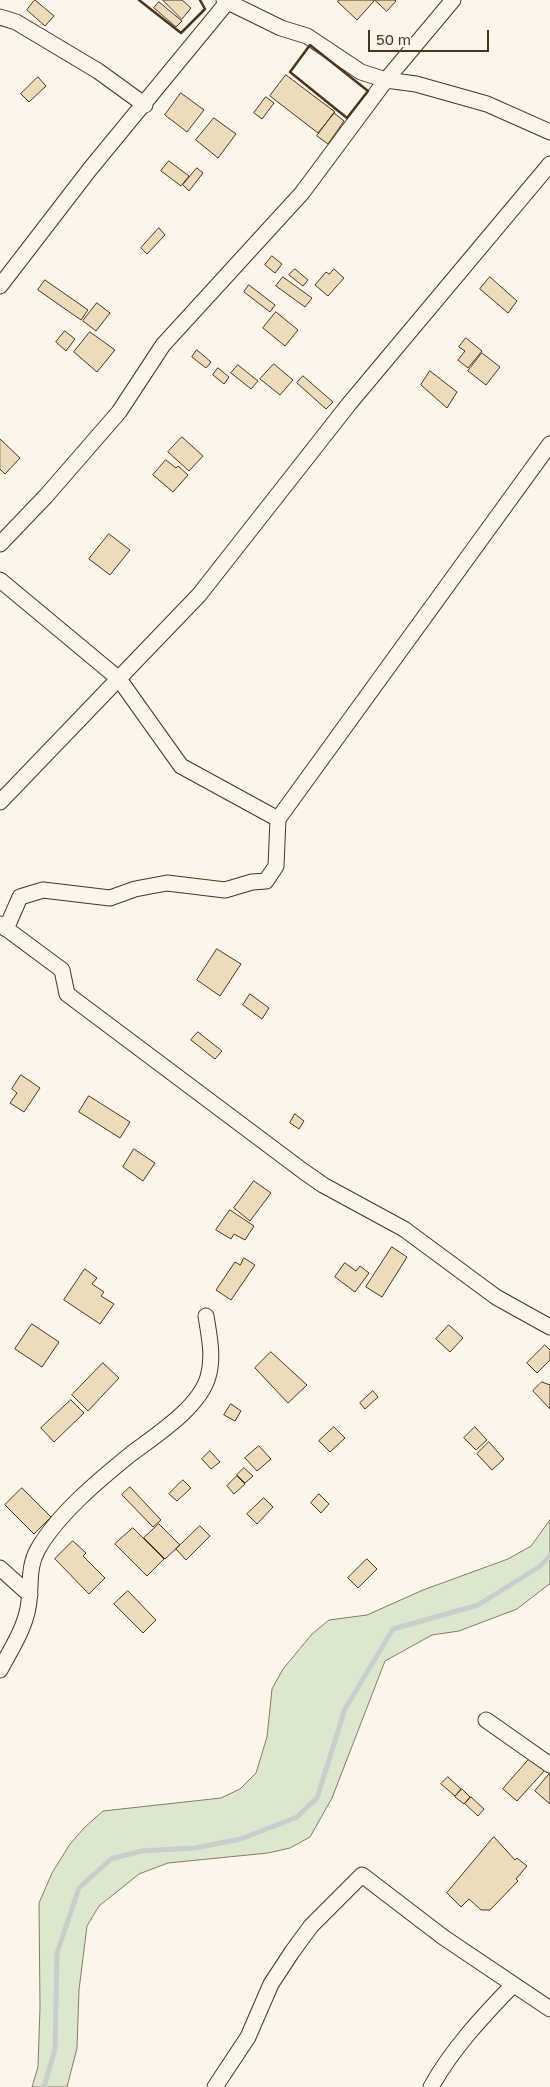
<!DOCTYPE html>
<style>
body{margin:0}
#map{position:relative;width:550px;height:2087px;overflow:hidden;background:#fbf6e9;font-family:"Golos Text",sans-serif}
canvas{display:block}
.scale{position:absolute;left:368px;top:30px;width:121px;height:22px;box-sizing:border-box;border:2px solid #4a3520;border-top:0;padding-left:6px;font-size:15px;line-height:18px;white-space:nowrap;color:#4a3520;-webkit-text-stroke:4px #fbf6e9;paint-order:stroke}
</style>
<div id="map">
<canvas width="550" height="2087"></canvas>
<div class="scale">50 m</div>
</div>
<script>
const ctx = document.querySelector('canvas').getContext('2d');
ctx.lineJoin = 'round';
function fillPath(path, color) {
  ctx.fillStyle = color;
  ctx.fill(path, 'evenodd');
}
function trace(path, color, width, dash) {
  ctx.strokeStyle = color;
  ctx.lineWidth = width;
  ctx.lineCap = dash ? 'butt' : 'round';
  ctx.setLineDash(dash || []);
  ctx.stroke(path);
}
const green = new Path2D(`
 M550,1520V1584L548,1585L517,1609L459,1631L432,1635L385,1661L332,1798L310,1837L290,1848L268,1853L168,1863L139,1874L99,1906L87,1926L79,1990L77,2048L67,2087H32L38,2067L40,2007L39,1903L52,1873L70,1844L85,1827L103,1811L221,1798L240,1789L256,1773L267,1737L272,1689L283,1669L312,1634L329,1620L367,1615L423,1590L508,1559L531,1546Z`);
const stream = new Path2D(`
 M44,2087L55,2049L57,1953L79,1888L111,1859L141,1851L195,1848L241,1839L297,1817L317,1798L345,1709L393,1629L478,1605L539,1567L550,1556`);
const building = new Path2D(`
 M35,0L54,16L45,26L27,10Z
 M163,0H182L191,8L182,19Z
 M339,0H374V1L357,20L338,2Z
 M375,0H395L396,1L387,11Z
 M159,2L182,21L176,27L154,8Z
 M286,75L335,112L318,133L270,96Z
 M38,77L46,86L29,102L21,94Z
 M181,93L204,110L187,132L165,115Z
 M266,97L274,103L262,119L254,113Z
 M334,113L344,121L328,144L317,136Z
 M214,118L236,134L218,158L196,140Z
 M169,161L189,176L181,186L161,171Z
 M197,168L203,173L189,191L183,185Z
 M159,228L165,235L147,254L141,248Z
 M272,256L282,264L275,273L265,265Z
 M295,269L308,280L303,286L289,275Z
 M334,269L344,278L328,296L315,285L326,272L329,274Z
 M283,277L312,298L305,307L276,286Z
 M490,277L517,301L508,313L480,289Z
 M45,280L88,310L81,320L38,290Z
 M249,285L275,305L270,312L244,292Z
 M97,303L110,313L96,331L83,321Z
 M276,312L298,330L285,346L263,328Z
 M65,331L75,339L66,351L56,342Z
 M90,332L115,350L97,372L74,352Z
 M466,338L482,351L468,368L458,360L465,351L459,347Z
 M197,350L211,362L206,368L192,357Z
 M482,353L500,367L486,385L468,371Z
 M274,364L293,380L280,395L260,379Z
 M238,365L258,381L251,389L231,373Z
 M218,368L229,377L224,384L213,375Z
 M430,371L457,392L447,408L421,385Z
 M303,376L333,402L326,409L297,383Z
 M182,437L203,456L189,471L168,452Z
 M0,439L20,458L5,474L0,469Z
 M166,460L176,468L178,466L188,475L173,492L153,475Z
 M109,534L130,550L110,575L89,559Z
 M217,949L241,964L220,996L197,980Z
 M250,994L269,1008L262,1019L243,1005Z
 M198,1032L222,1051L215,1059L191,1040Z
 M21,1075L40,1088L24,1112L10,1103L17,1093L12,1089Z
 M89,1096L130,1122L120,1138L79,1112Z
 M295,1114L304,1121L299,1129L290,1123Z
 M134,1149L155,1163L143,1181L123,1167Z
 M254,1181L271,1193L250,1221L234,1208Z
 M230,1210L254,1226L245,1240L234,1234L231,1239L216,1230Z
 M392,1247L407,1257L382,1297L366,1287Z
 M244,1258L255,1265L231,1300L216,1290L235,1262L240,1265Z
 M345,1263L356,1271L360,1266L369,1273L355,1292L335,1277Z
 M85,1269L97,1278L92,1284L104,1292L101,1296L114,1304L100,1324L64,1300Z
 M32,1324L59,1342L42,1367L15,1349Z
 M449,1325L463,1338L450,1352L436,1339Z
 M545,1345L550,1350V1360L537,1373L527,1363Z
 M271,1352L307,1385L288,1403L255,1368Z
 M103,1363L119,1378L88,1411L72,1395Z
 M542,1382L550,1385V1409L533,1391Z
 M373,1391L378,1397L365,1409L360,1403Z
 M71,1400L84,1413L54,1442L41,1428Z
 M231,1404L241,1411L235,1421L224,1415Z
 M334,1427L345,1438L330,1452L319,1441Z
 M475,1427L487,1440L476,1450L464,1438Z
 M489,1442L504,1459L492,1470L477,1454Z
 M259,1446L271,1459L257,1471L245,1458Z
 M210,1451L220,1462L211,1469L202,1459Z
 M244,1468L253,1476L245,1483L237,1475Z
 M237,1476L245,1484L234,1494L227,1486Z
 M183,1480L191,1488L177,1501L169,1494Z
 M130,1487L161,1520L153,1527L122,1495Z
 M22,1488L51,1517L34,1534L5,1505Z
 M319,1494L329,1504L321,1513L311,1503Z
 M264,1498L273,1507L257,1524L247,1514Z
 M159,1524L180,1545L165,1559L144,1538Z
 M200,1526L210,1536L186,1560L176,1549Z
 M133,1528L164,1559L147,1576L115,1544Z
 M73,1541L86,1553L83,1556L105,1578L89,1594L55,1559Z
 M367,1559L377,1569L358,1588L348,1578Z
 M128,1591L156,1620L143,1633L114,1604Z
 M531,1757L545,1770L517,1801L503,1789Z
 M550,1773V1804L535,1791Z
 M448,1777L461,1789L455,1796L441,1784Z
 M462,1789L470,1797L464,1804L455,1797Z
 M471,1797L484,1809L478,1816L465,1804Z
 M494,1837L515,1860L517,1858L527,1866L516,1879L518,1881L490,1910H481L469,1899L461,1907L447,1893Z`);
const street = new Path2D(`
 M224,0L281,28L307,36L361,72L386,80L416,84L487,104L550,132
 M0,17L16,22L98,71L145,105
 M0,286L90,169L229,0
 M0,544L46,496L119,412L163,345L302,193L386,80L453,0
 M0,580L119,679L181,766L278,819
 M0,802L199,595L349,404L550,164
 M0,924L62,970L67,994L303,1171L323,1185L404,1229L496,1297L550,1327
 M6,929L20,897L43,890L110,898L135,889L167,883L225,890L252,882L266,881L276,866L278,819L550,444
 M0,1568L30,1595
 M0,1670C10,1651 24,1630 28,1608C32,1587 27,1568 38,1549C58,1514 100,1479 131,1454C156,1435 199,1408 208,1377C214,1357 209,1335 206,1316
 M486,1720L550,1765
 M215,2087L248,2037L271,1984L292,1952L311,1926L362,1875L443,1937L550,2009
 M431,2087C452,2049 483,2016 513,1985`);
const wall = new Path2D(`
 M139,0L181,33L205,9L200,0
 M310,45L368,91L347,118L290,72Z`);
fillPath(green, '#dce7d0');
trace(green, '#887966', 1);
trace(stream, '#c9cecd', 5);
fillPath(building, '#ecdcbc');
trace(building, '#4a3520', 1);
trace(street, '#4a3520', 17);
trace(street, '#fbf6e9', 15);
trace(wall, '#4a3520', 2.5);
</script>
